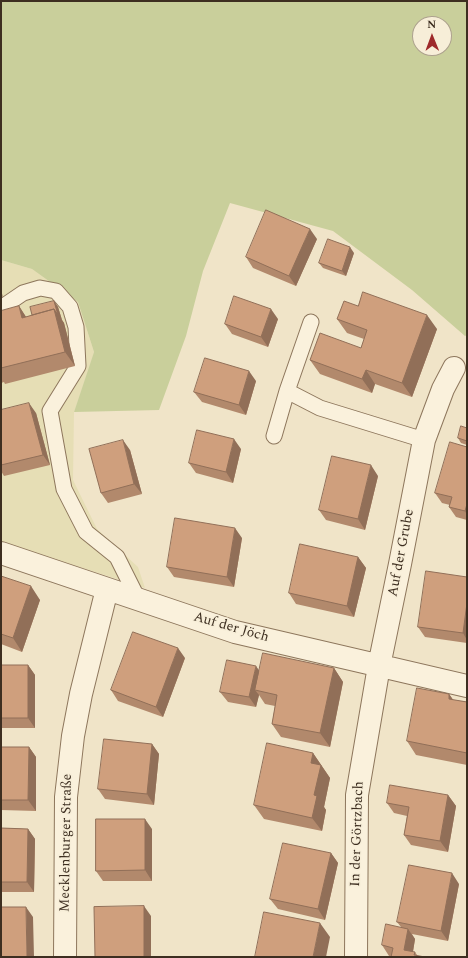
<!DOCTYPE html>
<meta charset="utf-8">
<style>
body{margin:0}
#map{position:relative;width:468px;height:958px;overflow:hidden;background:#f0e4c8;font-family:Spectral,serif}
canvas{display:block}
.frame{position:absolute;inset:0;border:2px solid #3d2e20;pointer-events:none}
.north{position:absolute;left:412px;top:16px;width:40px;height:40px;box-sizing:border-box;background:#f7eed8;border:1px solid #ada18e;border-radius:50%;rotate:359deg;font-size:11px;font-weight:700;line-height:16px;text-align:center;color:#3d2e20}
.north::after{content:'';display:block;margin:auto;width:14px;height:18px;background:#9e2a2b;clip-path:polygon(50% 0,100% 100%,50% 72%,0 100%)}
</style>
<div id="map">
<canvas width="468" height="958"></canvas>
<div class="frame"></div>
<div class="north">N</div>
</div>
<script>
const ctx = document.querySelector('canvas').getContext('2d');
ctx.lineJoin = 'round';
function fillPath(path, color) {
  ctx.fillStyle = color;
  ctx.fill(path, 'evenodd');
}
function trace(path, color, width, dash) {
  ctx.strokeStyle = color;
  ctx.lineWidth = width;
  ctx.lineCap = dash ? 'butt' : 'round';
  ctx.setLineDash(dash || []);
  ctx.stroke(path);
}
function drawText(font, color, halo, rows, align = 'center') {
  ctx.font = font + ' Spectral,serif';
  ctx.lineWidth = 3;
  ctx.setLineDash([]);
  ctx.textBaseline = 'middle';
  ctx.strokeStyle = halo;
  ctx.fillStyle = color;
  for (const [text, x, y, turn = 0] of rows) {
    ctx.save();
    ctx.translate(x, y);
    ctx.rotate((+turn || 0) * Math.PI / 180);
    ctx.textAlign = isNaN(turn) ? turn : align;
    if (halo) ctx.strokeText(text, 0, 0);
    ctx.fillText(text, 0, 0);
    ctx.restore();
  }
}
const farmland = new Path2D(`
 M1,260L32,269L78,302L94,352L74,412L73,480L97,529L138,567L145,588L1,542L2,524L1,520Z`);
const green = new Path2D(`
 M1,1H467V335L465,336L412,290L333,231L230,203L203,271L186,336L159,410L74,412L94,352L78,302L32,269L1,260ZM420,24H444V48H420Z`);
const service = new Path2D(`
 M1,308L23,293L40,288L56,291L70,307L76,327L78,366L50,411L64,489L86,532L117,557L138,599
 M287,391L320,408L424,440
 M274,436L287,391L311,322`);
const minor = new Path2D(`
 M1,553L235,632L467,686
 M65,957L66,797L73,736L81,694L107,589
 M356,957L357,795L379,666L400,564L424,440L443,389L454,368`);
const wall = new Path2D(`
 M317,239L296,286L253,268L246,257Z
 M354,253L346,276L323,268L319,263Z
 M54,301L58,307L62,320L64,323L75,366L5,384L4,382L1,383V311L19,306L26,317L32,315Z
 M358,306L437,329L412,397L375,384L372,393L320,374L310,360L361,348L364,339L347,333L337,319Z
 M278,319L268,347L232,334L225,324Z
 M256,381L246,415L202,402L194,392Z
 M1,410L36,413L50,465L4,476L1,471Z
 M467,428V445L461,443L458,438Z
 M467,447V520L456,517L449,507L450,505L442,503L435,493Z
 M241,449L233,483L196,473L189,463Z
 M130,450L142,494L108,503L101,493Z
 M378,476L365,530L326,520L319,510Z
 M242,538L234,587L174,577L167,567Z
 M358,557L366,568L354,617L296,604L289,593Z
 M1,576L40,600L22,652L1,644Z
 M467,577V643L425,637L418,627Z
 M185,658L163,717L118,701L111,690Z
 M1,665H28L35,675V728H1Z
 M334,668L343,682L330,747L281,737L272,724L275,706L265,704L259,695L256,707L228,702L220,692L259,671Z
 M449,694L453,700L467,702V765L416,755L407,741Z
 M152,744L159,754L154,805L105,799L98,789Z
 M1,747H29L36,757V811L1,810Z
 M313,753L330,778L324,807L326,810L322,831L264,819L254,805Z
 M448,795L456,806L448,852L411,845L404,835L407,816L394,813L387,803Z
 M1,828L28,829L35,839L34,892H1Z
 M152,829V881H103L96,871Z
 M331,853L338,863L325,920L278,909L270,899Z
 M459,884L448,941L412,934L415,939L413,952H415L417,955L389,956L382,945L401,927L397,922Z`);
const shadedWall = new Path2D(`
 M310,229L317,239L296,286L289,276Z
 M350,247L354,253L346,276L342,271Z
 M1,289L3,298L1,294Z
 M54,301L58,307L62,320L64,323L75,366L65,352L54,309Z
 M19,306L28,320L22,318Z
 M271,309L278,319L268,347L261,337Z
 M427,315L437,329L412,397L402,383Z
 M366,370L375,384L372,393L362,379Z
 M249,371L256,381L246,415L239,405Z
 M29,403L36,413L50,465L43,455Z
 M234,439L241,449L233,483L226,472Z
 M123,440L130,450L142,494L134,484Z
 M371,465L378,476L365,530L358,519Z
 M467,504V515L465,511Z
 M235,528L242,538L234,587L227,577Z
 M358,557L366,568L354,617L347,606Z
 M31,586L40,600L22,652L13,638Z
 M467,603V640L463,633Z
 M178,648L185,658L163,717L156,707Z
 M28,665L35,675V728L28,718Z
 M256,666L263,676L255,690L259,695L256,707L249,697Z
 M334,668L343,682L330,747L320,733Z
 M449,694L459,708L449,699Z
 M152,744L159,754L154,805L147,794Z
 M29,747L36,757V811L28,800Z
 M313,753L330,778L324,807L326,810L322,831L312,818L314,795L311,763Z
 M448,795L456,806L448,852L440,841Z
 M145,819L152,829V881L145,870Z
 M28,829L35,839L34,892L27,882Z
 M331,853L338,863L325,920L318,909Z
 M452,873L459,884L448,941L441,931Z
 M144,906L151,916V957H144Z
 M26,907L33,917L34,957H27Z
 M320,923L330,937L326,957H313Z
 M408,929L415,939L412,957L404,950Z`);
const building = new Path2D(`
 M266,210L310,229L289,276L246,257Z
 M328,239L350,247L342,271L319,263Z
 M363,292L427,315L402,383L366,370L362,379L310,360L320,333L361,348L367,330L337,319L344,301L358,306Z
 M234,296L271,309L261,337L225,324Z
 M54,301L58,315L54,309L32,315L30,307Z
 M19,306L22,318L54,309L65,352L1,368V311Z
 M205,358L249,371L239,405L194,392Z
 M29,403L43,455L1,465V410Z
 M461,426L467,428V441L458,438Z
 M197,430L234,439L226,472L189,463Z
 M123,440L134,484L101,493L89,449Z
 M450,442L467,447V504L465,511L449,507L452,497L435,493Z
 M332,456L371,465L358,519L319,510Z
 M175,518L235,528L227,577L167,567Z
 M300,544L358,557L347,606L289,593Z
 M426,571L467,577V603L463,633L418,627Z
 M1,576L31,586L13,638L1,634Z
 M133,632L178,648L156,707L111,690Z
 M263,653L334,668L320,733L272,724L277,695L255,690Z
 M227,660L256,666L249,697L220,692Z
 M1,665H28V718H1Z
 M417,688L449,694V699L467,702V753L407,741Z
 M104,739L152,744L147,794L98,789Z
 M267,743L313,753L311,763L321,765L314,795L317,796L312,818L254,805Z
 M1,747H29L28,800H1Z
 M390,785L448,795L440,841L404,835L409,807L387,803Z
 M96,819H145V870L96,871Z
 M1,828L28,829L27,882H1Z
 M283,843L331,853L318,909L270,899Z
 M409,865L452,873L441,931L397,922Z
 M144,906V957H95L94,907Z
 M1,907H26L27,957H1Z
 M264,912L320,923L313,957H255Z
 M386,924L408,929L404,950L415,952L414,955L425,957H391L393,948L382,945Z`);
const streetNames = [
 ["Auf der Grube",402,553,-79],
 ["Auf der Jöch",231,628,16],
 ["In der Görtzbach",358,834,-88],
 ["Mecklenburger Straße",67,843,-89]
];
fillPath(farmland, '#e6deb5');
fillPath(green, '#c9cf9b');
trace(service, '#8d765c', 17);
trace(minor, '#8d765c', 24);
trace(service, '#faf1dc', 15);
trace(minor, '#faf1dc', 22);
fillPath(wall, '#b2896c');
fillPath(shadedWall, '#916f58');
fillPath(building, '#cf9f7d');
trace(building, '#916f58', 1);
drawText('14px', '#3d2e20', '#f7eed8', streetNames);
</script>
